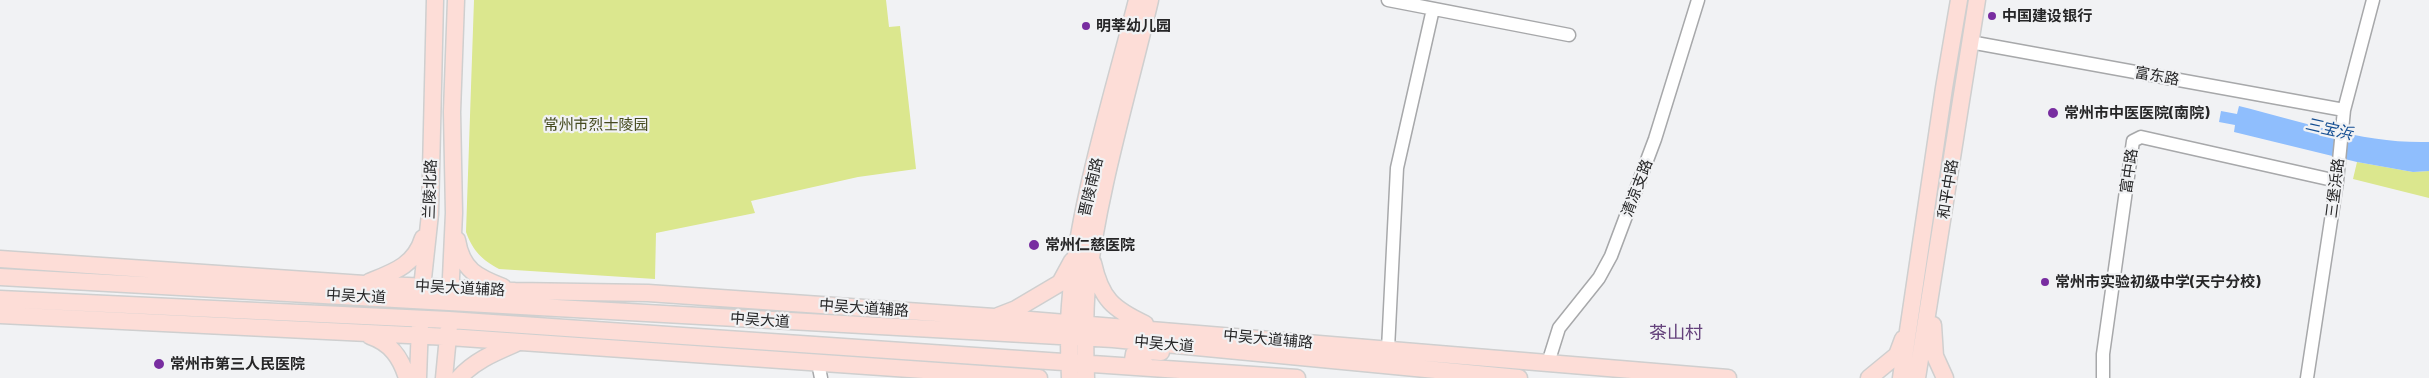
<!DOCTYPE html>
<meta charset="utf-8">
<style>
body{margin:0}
canvas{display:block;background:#f1f2f4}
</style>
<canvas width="2429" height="378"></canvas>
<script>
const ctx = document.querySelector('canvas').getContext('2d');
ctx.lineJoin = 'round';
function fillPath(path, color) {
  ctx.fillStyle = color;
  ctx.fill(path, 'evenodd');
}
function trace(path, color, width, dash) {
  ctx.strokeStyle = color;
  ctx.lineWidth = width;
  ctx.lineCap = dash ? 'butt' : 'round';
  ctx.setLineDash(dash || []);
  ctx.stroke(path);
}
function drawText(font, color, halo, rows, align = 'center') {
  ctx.font = font + ' Barlow,"Noto Sans SC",sans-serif';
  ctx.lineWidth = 4.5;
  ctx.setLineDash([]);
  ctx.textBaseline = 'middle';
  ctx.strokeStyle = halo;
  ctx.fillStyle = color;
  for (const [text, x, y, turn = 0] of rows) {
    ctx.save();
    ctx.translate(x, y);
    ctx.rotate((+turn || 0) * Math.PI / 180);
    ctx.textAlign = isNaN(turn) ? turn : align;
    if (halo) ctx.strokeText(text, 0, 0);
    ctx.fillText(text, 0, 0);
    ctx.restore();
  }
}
const green = new Path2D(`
 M474,0H886L889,27L900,26L916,169L858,177L751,201L755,213L656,233L655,279L499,269C482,260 473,251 466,232Z
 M2357,162L2413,172L2429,171V198L2353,179Z`);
const water = new Path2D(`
 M2239,106C2300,121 2365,144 2429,142V171L2413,172L2357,162L2234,132L2235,125L2219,122L2221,111L2237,114Z`);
const minor = new Path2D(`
 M1388,0L1569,35
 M1970,42L2344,110
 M1388,349L1397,168L1433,9
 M818,363L821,378
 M1548,363L1559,328L1599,278L1611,256L1655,139L1698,0
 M2103,378V354L2133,141L2141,137L2337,181
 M2307,378L2337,181L2344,110L2373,0`);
const major = new Path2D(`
 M457,240C462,270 477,277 503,287
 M0,259L364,284L515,291L648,293L994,317L1728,378
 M1093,263C1101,299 1113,309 1145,324
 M0,277L1113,339L1519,378
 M369,282C394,272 415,265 423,238
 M421,297L430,214L435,0
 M0,299L449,320L1297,378
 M450,299L454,213L452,112L456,0
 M0,315L449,337L1039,378
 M998,316L1016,309L1060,283L1072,261
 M1933,325L1935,356L1945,378
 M370,336C391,343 401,358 407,378
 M1148,367L1133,360L1134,354L1147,351L1161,352
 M418,378L420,324
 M444,378L449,326
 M459,378C475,360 496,352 519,342
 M1070,378C1069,354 1068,330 1070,305C1078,204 1112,99 1137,0
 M1086,378C1085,348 1084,317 1087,287C1098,191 1128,94 1150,0
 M1869,378L1897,355L1903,339
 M1901,378L1944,88L1959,0
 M1917,378L1977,0`);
const markers = [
 [1992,16,5,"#782da0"],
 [1086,26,5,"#782da0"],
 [2053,113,6,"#782da0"],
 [1034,245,6,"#782da0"],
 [2045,282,5,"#782da0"],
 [159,364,6,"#782da0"]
];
const poiNames = [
 ["中国建设银行",2002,16],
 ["明莘幼儿园",1096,26],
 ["常州市中医医院(南院)",2064,113],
 ["常州仁慈医院",1045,245],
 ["常州市实验初级中学(天宁分校)",2055,282],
 ["常州市第三人民医院",170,364]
];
const streetNames = [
 ["富东路",2157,76,10],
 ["富中路",2129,171,-82],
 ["晋陵南路",1091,187,-77],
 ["清凉支路",1637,188,-69],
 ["三堡浜路",2335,188,-83],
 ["兰陵北路",430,189,-88],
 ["和平中路",1948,189,-81],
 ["中吴大道辅路",460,288,3],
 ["中吴大道",356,296,3],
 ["中吴大道辅路",864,308,4],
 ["中吴大道",760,320,4],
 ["中吴大道辅路",1268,339,5],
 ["中吴大道",1164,344,5]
];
const parkNames = [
 ["常州市烈士陵园",596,125]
];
const waterNames = [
 ["三宝浜",2329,129,13]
];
const quarterNames = [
 ["茶山村",1676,333]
];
fillPath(green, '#dbe78e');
fillPath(water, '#8fbefd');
trace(minor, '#a7a8aa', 15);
trace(major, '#cfcfcf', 19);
trace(minor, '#fff', 12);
trace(major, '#fdddd7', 16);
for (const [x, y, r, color] of markers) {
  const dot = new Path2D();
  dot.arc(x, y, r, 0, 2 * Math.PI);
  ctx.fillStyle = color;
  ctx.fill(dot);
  trace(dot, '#f1f2f4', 2);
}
drawText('bold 15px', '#262627', '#f1f2f4', poiNames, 'left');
drawText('15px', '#262627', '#f1f2f4', streetNames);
drawText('15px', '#44491e', '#f1f2f4', parkNames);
drawText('italic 16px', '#144e92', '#f1f2f4', waterNames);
drawText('18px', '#64417b', '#f1f2f4', quarterNames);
</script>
